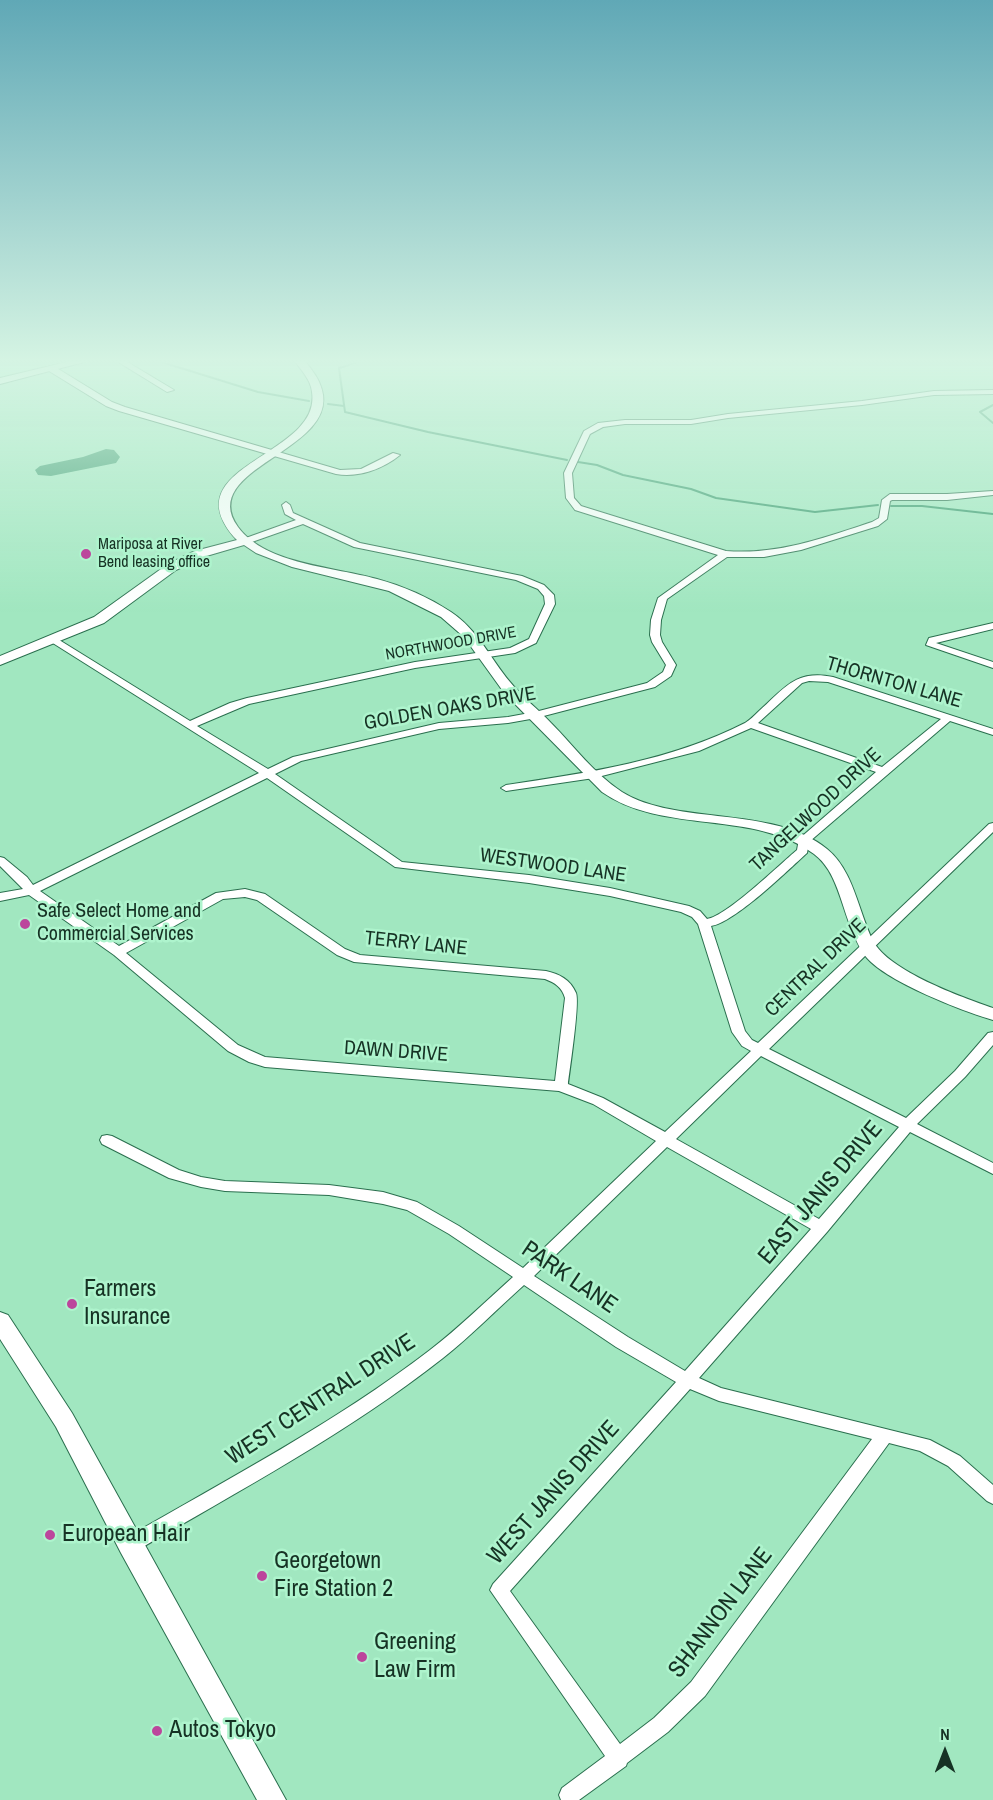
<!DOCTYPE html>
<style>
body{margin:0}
#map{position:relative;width:993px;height:1800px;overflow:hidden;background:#a1e7c0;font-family:"Archivo Narrow",sans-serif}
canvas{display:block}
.north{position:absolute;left:915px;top:1722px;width:60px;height:60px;-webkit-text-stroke:4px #aef4cd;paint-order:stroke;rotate:0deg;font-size:16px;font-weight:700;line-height:24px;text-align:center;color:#163224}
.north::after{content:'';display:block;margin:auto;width:21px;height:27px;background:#163224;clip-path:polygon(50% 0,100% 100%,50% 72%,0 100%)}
</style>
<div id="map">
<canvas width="993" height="1800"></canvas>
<div class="north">N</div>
</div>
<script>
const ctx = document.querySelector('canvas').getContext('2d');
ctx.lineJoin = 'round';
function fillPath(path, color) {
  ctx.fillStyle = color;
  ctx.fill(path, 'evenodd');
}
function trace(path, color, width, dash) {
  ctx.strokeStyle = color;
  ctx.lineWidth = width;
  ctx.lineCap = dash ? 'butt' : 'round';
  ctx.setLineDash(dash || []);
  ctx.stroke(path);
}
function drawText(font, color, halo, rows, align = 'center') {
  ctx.font = font + ' "Archivo Narrow",sans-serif';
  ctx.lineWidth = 5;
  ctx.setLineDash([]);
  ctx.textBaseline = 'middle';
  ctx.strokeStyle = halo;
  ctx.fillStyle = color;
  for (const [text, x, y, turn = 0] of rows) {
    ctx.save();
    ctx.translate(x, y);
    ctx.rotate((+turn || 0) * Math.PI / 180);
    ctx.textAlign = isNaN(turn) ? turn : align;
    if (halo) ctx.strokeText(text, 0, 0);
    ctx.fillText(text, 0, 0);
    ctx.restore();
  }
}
const water = new Path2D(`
 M106,449L114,450L120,457L116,463L51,476L38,475L35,470L40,466L83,457Z`);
const stream = new Path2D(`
 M155,360L258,392L309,401
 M364,360L339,368L345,412L428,432L567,460
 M328,404L344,406
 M993,405L980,412L993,423
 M578,462L597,465L623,475L691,489L716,498L815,512L878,505
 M891,506H922L993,514`);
const street = new Path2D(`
 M115,360H124L174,390L167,392Z
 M49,367H55L112,402L125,407L340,470L361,469L393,453L400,455C383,469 358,478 336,474L119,411L106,406L49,371Z
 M993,390V394L934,395L862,405L728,418L691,424H625L603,427L590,434L572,473L574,498L581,506L726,551C778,555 823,538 872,522L879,518L882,500L890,494H947L993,491V495L947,500H892L890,501L887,519L878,526L801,550L764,557H727L667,599L661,620L660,635L662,642L676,665L671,676L655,687L536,718L508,723L439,729L301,761L275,774L402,862L529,875L610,888L689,906L700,911L707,919C727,916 779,865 797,850L799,839L876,772L751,728L699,751L594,778L506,791L501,788L506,785C587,773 671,761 745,723C750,720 754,716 759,711C784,689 795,669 833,677L993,729V735L950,721L809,842L807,853C787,871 734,923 711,926L745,1031L752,1040L758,1043L989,824L993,823V832L769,1049L906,1118L955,1071L988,1033L993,1032V1045L965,1077L917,1124L993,1163V1174L910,1132L827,1232L699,1378L721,1388L930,1440L960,1456L993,1485V1504L987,1501L948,1466L920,1451L889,1443L705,1696L668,1732L627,1763L626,1766L579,1800H561L559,1795L562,1788L605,1756L490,1590L493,1584L676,1382L616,1347L524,1285C497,1309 471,1336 443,1358C348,1433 240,1490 136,1551L130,1553L124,1551L121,1545L124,1539C228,1479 335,1423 430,1350C459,1328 486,1301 513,1277L449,1234L407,1210L383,1204L329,1195L225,1191L201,1187L169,1178L102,1144L100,1140L102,1136L107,1135L112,1136L179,1170L201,1177L225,1181L329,1185L383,1192L417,1202L459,1226L523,1268L656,1141L593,1104L559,1091L265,1067L249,1062L228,1051L114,955L29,895L0,901V893L23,889L0,866V857L4,858L27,877L33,885L259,773L48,640L53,637L56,638L190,721L230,703L247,698L415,662L510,648L529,639L545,604L544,596L538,589L516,580L354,547L303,524L249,543H243V539L296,520L285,514L282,505L286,502L290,505L293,513L360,543L522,576L544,585L554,595L555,604L536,643L515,653L415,668L249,704L197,726L268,769L293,757L439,723L508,717L535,712L647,683L663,672L666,665L652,642L650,635L651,620L658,598L718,555L575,510L566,498L564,473L584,431L598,423L625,420H691L728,414L862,401L934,391ZM809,681L828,682L941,719L882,767L758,723L802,683ZM267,778L395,867L529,883L610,896L681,912L692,917L698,924L732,1032L742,1046L751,1051L665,1132L603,1098L568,1084C570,1067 580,1003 576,993C570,979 559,974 546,971L360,955L345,949L265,894L245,889L216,893L119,946L40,891ZM245,897L257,900L337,955L354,962L545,979C555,983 562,987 565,998L555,1081L265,1057L238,1045L126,953L223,899ZM761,1056L899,1127L819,1219L676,1139ZM667,1147L811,1229L685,1371L628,1337L534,1276ZM690,1389L719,1401L872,1439L691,1682L654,1718L620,1744L510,1591Z
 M993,623V629L936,643L993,662V668L926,645L929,638Z`);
const secondary = new Path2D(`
 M75,360H92L0,384V378Z
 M294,360H304C311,369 319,378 322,390C339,451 196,468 238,527C266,565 335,567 377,579C403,586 428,597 451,612C478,630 490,658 510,682C522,697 538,709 551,723C574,746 594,774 622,792C676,826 774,805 827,849C854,871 858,911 873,941C889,971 961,997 993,1008V1020C962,1011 888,982 867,958C860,950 856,940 852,930C841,905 837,871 814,854C754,809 663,835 602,792L505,694L464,637L441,617L389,591L292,567L256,553L244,545L203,557L176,570L104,623L0,665V656L94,617L168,564L195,551L237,540C168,465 322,457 312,392C311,380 301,370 294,360Z
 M0,1312L8,1315L72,1413L286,1800H257L121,1553L56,1427L0,1339Z`);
const markers = [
 [86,554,6,"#bc469c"],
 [25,924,6,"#bc469c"],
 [72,1304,6,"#bc469c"],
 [50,1535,6,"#bc469c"],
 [262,1576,6,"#bc469c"],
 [362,1657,6,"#bc469c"],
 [157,1731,6,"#bc469c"]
];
const farPoinames = [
 ["Mariposa at River",98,545],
 ["Bend leasing office",98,563]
];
const farStreetnames = [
 ["NORTHWOOD DRIVE",451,644,-10]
];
const streetNames = [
 ["THORNTON LANE",894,683,16],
 ["GOLDEN OAKS DRIVE",450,709,-10],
 ["TANGELWOOD DRIVE",816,810,-43],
 ["WESTWOOD LANE",553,866,8],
 ["TERRY LANE",416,944,6],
 ["CENTRAL DRIVE",816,968,-44],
 ["DAWN DRIVE",396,1052,4]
];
const poiNames = [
 ["Safe Select Home and",37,912],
 ["Commercial Services",37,935]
];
const nearStreetnames = [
 ["EAST JANIS DRIVE",821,1193,-50],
 ["PARK LANE",569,1278,34],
 ["WEST CENTRAL DRIVE",321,1400,-33],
 ["WEST JANIS DRIVE",554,1493,-48],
 ["SHANNON LANE",721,1613,-53]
];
const nearPoinames = [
 ["Farmers",84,1290],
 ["Insurance",84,1318],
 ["European Hair",62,1535],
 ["Georgetown",274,1562],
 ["Fire Station 2",274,1590],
 ["Greening",374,1643],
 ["Law Firm",374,1671],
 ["Autos Tokyo",169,1731]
];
fillPath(water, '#34976a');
trace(stream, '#34976a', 2);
trace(street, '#2a6f4e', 2);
trace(secondary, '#2a6f4e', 2);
fillPath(street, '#fff');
fillPath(secondary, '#fff');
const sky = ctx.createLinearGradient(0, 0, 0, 612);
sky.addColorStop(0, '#60a8b6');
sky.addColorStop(0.59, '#d5f4e3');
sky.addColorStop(1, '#d5f4e300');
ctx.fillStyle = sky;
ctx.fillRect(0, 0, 993, 612);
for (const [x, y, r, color] of markers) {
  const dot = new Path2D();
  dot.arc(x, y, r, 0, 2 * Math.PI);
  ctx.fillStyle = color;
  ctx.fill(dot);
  trace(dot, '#aef4cd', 2);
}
drawText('16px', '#163224', '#aef4cd', farPoinames, 'left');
drawText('16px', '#163224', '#aef4cd', farStreetnames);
drawText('20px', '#163224', '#aef4cd', streetNames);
drawText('20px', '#163224', '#aef4cd', poiNames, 'left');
drawText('24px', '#163224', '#aef4cd', nearStreetnames);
drawText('24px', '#163224', '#aef4cd', nearPoinames, 'left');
</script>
